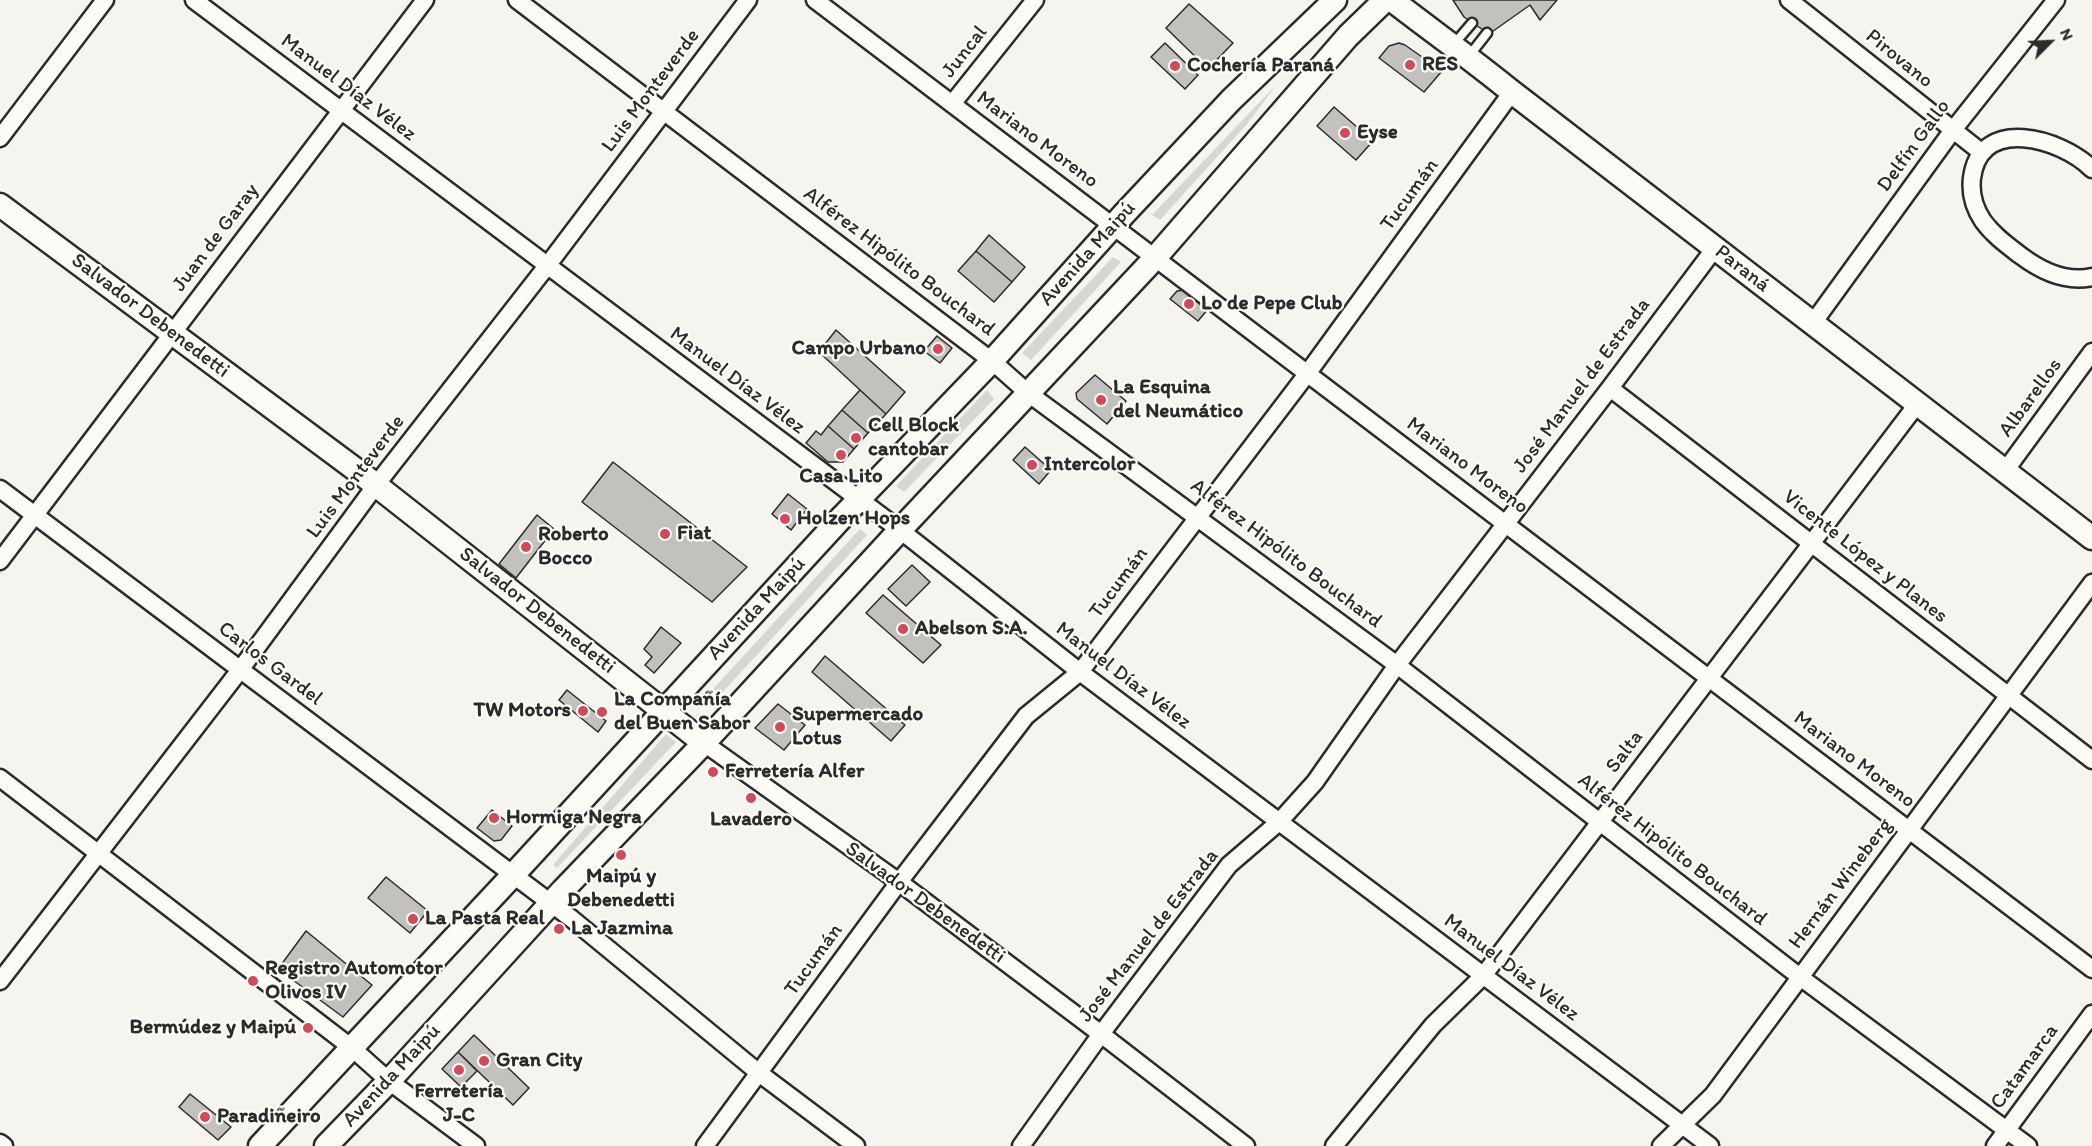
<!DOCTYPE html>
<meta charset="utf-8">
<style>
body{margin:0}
#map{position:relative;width:2092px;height:1146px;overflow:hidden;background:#f5f4ef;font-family:Itim,sans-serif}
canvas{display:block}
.north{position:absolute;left:2020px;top:12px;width:60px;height:60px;-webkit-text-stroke:4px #fdfcf7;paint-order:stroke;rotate:66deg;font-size:16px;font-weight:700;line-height:24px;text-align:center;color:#2b2b2b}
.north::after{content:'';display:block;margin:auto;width:21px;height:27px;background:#2b2b2b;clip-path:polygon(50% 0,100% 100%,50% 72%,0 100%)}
</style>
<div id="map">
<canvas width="2092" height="1146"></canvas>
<div class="north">N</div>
</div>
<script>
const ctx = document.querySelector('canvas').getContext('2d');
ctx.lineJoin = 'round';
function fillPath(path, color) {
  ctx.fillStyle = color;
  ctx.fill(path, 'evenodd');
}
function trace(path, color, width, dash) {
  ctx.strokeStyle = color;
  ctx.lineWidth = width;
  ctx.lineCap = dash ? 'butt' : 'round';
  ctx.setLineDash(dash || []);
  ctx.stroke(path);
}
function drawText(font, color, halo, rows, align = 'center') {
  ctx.font = font + ' Itim,sans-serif';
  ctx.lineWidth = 4.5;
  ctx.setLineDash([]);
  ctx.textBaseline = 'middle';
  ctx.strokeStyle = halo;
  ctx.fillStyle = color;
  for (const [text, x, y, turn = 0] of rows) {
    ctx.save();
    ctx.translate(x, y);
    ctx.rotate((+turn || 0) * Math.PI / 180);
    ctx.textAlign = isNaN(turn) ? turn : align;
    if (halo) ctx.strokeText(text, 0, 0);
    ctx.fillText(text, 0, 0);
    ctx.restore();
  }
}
const green = new Path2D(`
 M1276,85L1248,123L1160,220L1152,215Z
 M1113,257L1121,262L1031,360L1022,353Z
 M987,390L994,399L904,492L896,486Z
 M860,529L867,535L710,706L703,700Z
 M666,734L676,742L557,868L553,865Z`);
const building = new Path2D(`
 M1453,0H1557L1540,20L1530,5L1489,34L1464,17Z
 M1189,4L1233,43L1208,69L1166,28Z
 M1165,43L1198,75L1185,89L1151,57Z
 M1399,43L1405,45L1442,71L1424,92L1379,58L1389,46Z
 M1334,107L1373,141L1356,160L1317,126Z
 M989,235L1025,267L1012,282L976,251Z
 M976,251L1012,282L994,302L958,271Z
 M1183,290L1208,309L1198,321L1170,299L1177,291Z
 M836,330L905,392L886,414L819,352Z
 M937,336L952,348L940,363L924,351Z
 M1095,375L1126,401L1107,424L1077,399L1076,393Z
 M860,390L886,414L868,433L842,410Z
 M842,410L868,433L854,449L828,426Z
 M828,426L854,449L843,462H828L806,443L816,431L821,435Z
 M1025,447L1051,470L1039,484L1013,460Z
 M613,462L747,567L712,602L582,502Z
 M788,494L807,509L791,530L772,514Z
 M537,515L554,529L516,578L499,564Z
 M912,565L930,582L906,606L888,589Z
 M883,595L941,645L923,663L866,613Z
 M661,627L681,643L654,673L645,665L652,657L644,649Z
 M825,656L905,725L891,741L812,672Z
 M567,690L606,721L598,732L559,700Z
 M778,704L805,725L784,750L755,728Z
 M492,810L512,826L501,840L494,841L477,828Z
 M386,877L428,911L410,933L368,898Z
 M306,931L372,985L343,1017L278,969Z
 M474,1035L529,1088L513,1105L458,1052Z
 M458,1052L477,1071L461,1087L442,1069Z
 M190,1094L231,1127L218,1140L179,1107Z`);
const lane = new Path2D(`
 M1454,44L1472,23
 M1469,56L1487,33`);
const street = new Path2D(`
 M194,0L900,530L1080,672L1710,1146
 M517,0L992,361L1028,393L1397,665L1800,977L2028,1146
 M815,0L2092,969
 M1789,0L1981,152
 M952,104L1035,0
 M0,138L105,0
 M2092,169C2061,138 1980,115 1972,178C1970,194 1975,209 1983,221C1993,235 2007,245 2020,255C2041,271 2065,283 2092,277
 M1813,323L1953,130L2056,0
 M1610,388L2092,760
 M2005,471L2092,352
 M0,489L572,919L759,1073L856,1146
 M0,561L425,0
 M704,743L899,882L1101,1034L1246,1146
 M0,778L352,1048L389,1081L476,1146
 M0,981L240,670L376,485L547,266L748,0
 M0,1143L4,1146
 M705,1146L899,882L1026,716L1080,672L1307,374L1512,92
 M1021,1146L1101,1034L1229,865L1279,822L1315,782L1397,665L1610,388L1715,248
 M1334,1146L1433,1025L1483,976L1918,403
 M1661,1146L1713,1095L2092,583
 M1995,1146L2092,1014`);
const secondary = new Path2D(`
 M1392,0C1432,31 1473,60 1512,92L2092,538
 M0,205L363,475L704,743
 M260,1146L513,875L843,516L992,361L1124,214L1231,100L1335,0
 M326,1146L389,1081L563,890L704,743L900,530L1155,258L1348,36L1385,0`);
const markers = [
 [1410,65,6,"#d1495b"],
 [1175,66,6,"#d1495b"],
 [1345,133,6,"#d1495b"],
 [1189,304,6,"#d1495b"],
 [938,349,6,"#d1495b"],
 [1101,400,6,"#d1495b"],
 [856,438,6,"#d1495b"],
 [841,455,6,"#d1495b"],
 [1032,465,6,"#d1495b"],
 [785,519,6,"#d1495b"],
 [665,534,6,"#d1495b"],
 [526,547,6,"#d1495b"],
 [903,629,6,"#d1495b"],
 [583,711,6,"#d1495b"],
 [602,712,6,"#d1495b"],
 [780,727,6,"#d1495b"],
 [713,772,6,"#d1495b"],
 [751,798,6,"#d1495b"],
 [494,818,6,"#d1495b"],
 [621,855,6,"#d1495b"],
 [413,919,6,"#d1495b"],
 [559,929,6,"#d1495b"],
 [253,981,6,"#d1495b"],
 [308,1028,6,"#d1495b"],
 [484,1061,6,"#d1495b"],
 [459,1070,6,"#d1495b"],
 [205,1117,6,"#d1495b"]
];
const streetNames = [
 ["Juncal",965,52,-52],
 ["Pirovano",1899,59,39],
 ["Manuel Díaz Vélez",348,88,37],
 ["Luis Monteverde",651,91,-53],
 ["Mariano Moreno",1037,140,37],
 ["Delfín Gallo",1914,146,-54],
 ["Tucumán",1410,195,-54],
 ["Juan de Garay",216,238,-53],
 ["Avenida Maipú",1088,254,-48],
 ["Alférez Hipólito Bouchard",899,262,37],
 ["Paraná",1742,269,38],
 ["Salvador Debenedetti",150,316,37],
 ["Manuel Díaz Vélez",737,381,37],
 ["José Manuel de Estrada",1582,386,-53],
 ["Albarellos",2031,398,-54],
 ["Mariano Moreno",1467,466,37],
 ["Luis Monteverde",356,477,-53],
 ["Alférez Hipólito Bouchard",1286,554,37],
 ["Vicente López y Planes",1865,557,38],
 ["Tucumán",1119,583,-53],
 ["Avenida Maipú",757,609,-47],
 ["Salvador Debenedetti",537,611,38],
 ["Carlos Gardel",270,664,37],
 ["Manuel Díaz Vélez",1123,676,37],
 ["Salta",1625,752,-53],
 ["Mariano Moreno",1854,760,37],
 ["Alférez Hipólito Bouchard",1672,850,38],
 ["Hernán Wineberg",1841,884,-53],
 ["Salvador Debenedetti",925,903,36],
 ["José Manuel de Estrada",1149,936,-52],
 ["Tucumán",814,960,-54],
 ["Manuel Díaz Vélez",1511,968,37],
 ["Catamarca",2025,1067,-54],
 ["Avenida Maipú",392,1076,-47]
];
const poiNames = [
 ["RES",1422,65],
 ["Cochería Paraná",1187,66],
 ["Eyse",1357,133],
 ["Lo de Pepe Club",1201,304],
 ["Campo Urbano",926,349,"right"],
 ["La Esquina",1113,388],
 ["del Neumático",1113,412],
 ["Cell Block",868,426],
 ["cantobar",868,450],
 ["Intercolor",1044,465],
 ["Casa Lito",841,477,"center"],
 ["Holzen Hops",797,519],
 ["Fiat",677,534],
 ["Roberto",538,535],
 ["Bocco",538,559],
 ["Abelson S.A.",915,629],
 ["La Compañía",614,700],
 ["del Buen Sabor",614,724],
 ["TW Motors",571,711,"right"],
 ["Supermercado",792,715],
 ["Lotus",792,739],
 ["Ferretería Alfer",725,772],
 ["Hormiga Negra",506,818],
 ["Lavadero",751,820,"center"],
 ["Maipú y",621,877,"center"],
 ["Debenedetti",621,901,"center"],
 ["La Pasta Real",425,919],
 ["La Jazmina",571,929],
 ["Registro Automotor",265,969],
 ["Olivos IV",265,993],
 ["Bermúdez y Maipú",296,1028,"right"],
 ["Gran City",496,1061],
 ["Ferretería",459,1092,"center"],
 ["J-C",459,1116,"center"],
 ["Paradiñeiro",217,1117]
];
fillPath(green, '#d7d6d2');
fillPath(building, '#c2c1be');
trace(building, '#2b2b2b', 1.5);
trace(lane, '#2b2b2b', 13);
trace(street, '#2b2b2b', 21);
trace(secondary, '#2b2b2b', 27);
trace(lane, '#fdfcf7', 8);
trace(street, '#fdfcf7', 16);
trace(secondary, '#fdfcf7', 22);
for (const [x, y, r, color] of markers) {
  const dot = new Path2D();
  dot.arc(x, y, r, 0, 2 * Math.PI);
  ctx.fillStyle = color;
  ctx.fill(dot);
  trace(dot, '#fdfcf7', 2);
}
drawText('21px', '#2b2b2b', '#fdfcf7', streetNames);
drawText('bold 21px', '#2b2b2b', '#fdfcf7', poiNames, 'left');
</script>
